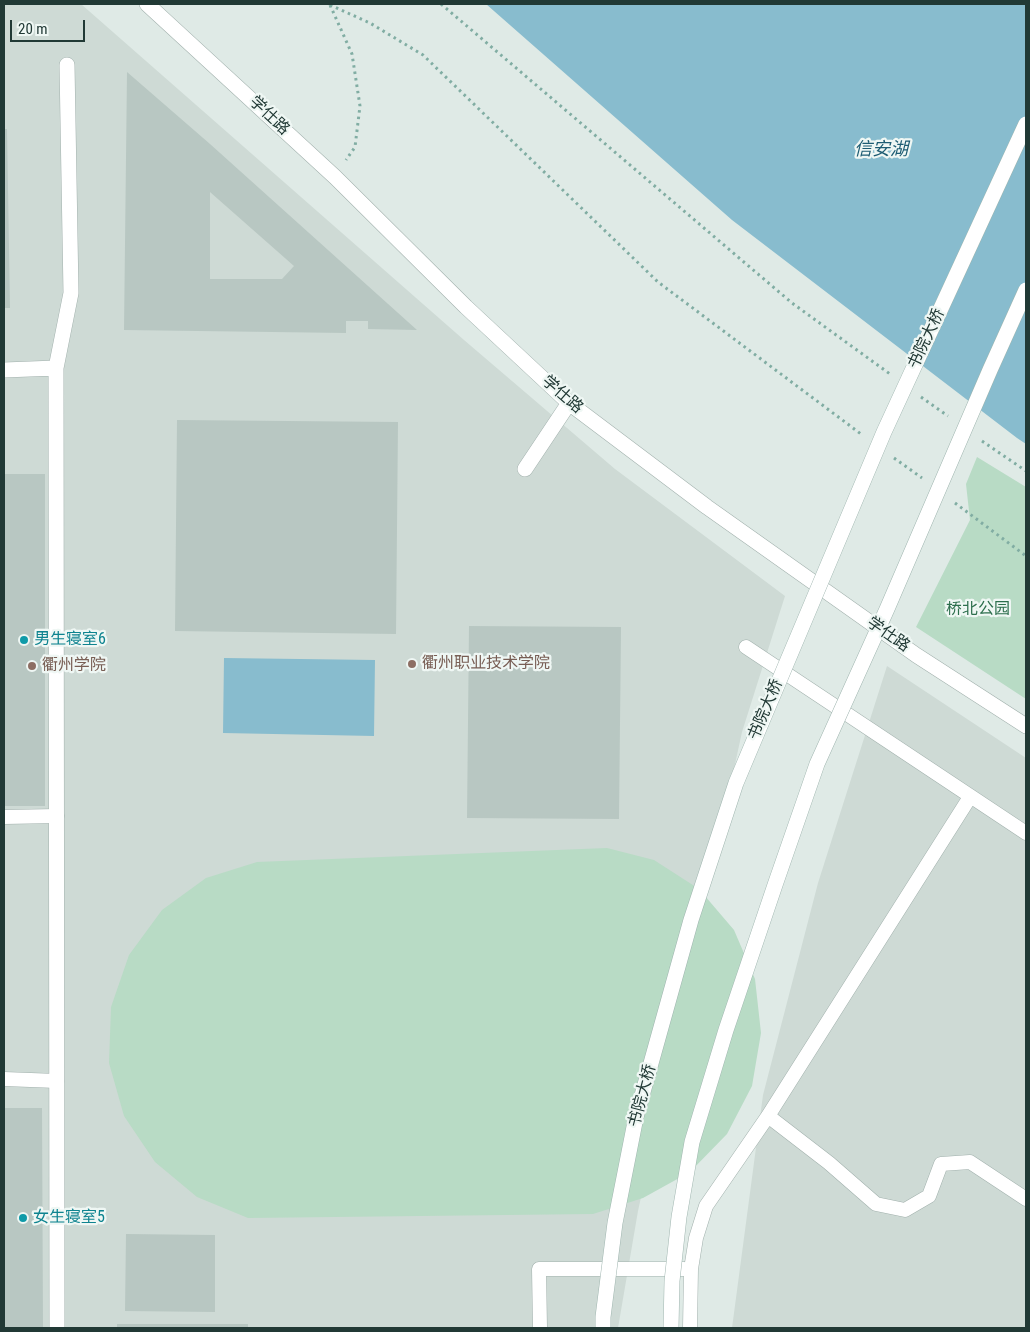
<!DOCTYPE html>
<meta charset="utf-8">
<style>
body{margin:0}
#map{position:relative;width:1030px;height:1332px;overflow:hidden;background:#dfeae6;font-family:"Roboto Condensed",sans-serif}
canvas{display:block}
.frame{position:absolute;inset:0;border:5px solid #213935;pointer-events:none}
.scale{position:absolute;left:10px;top:20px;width:75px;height:22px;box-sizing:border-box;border:2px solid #213935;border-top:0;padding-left:6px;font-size:15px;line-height:18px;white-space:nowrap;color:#213935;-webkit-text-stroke:4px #eff7f4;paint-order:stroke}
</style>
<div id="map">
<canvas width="1030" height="1332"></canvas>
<div class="frame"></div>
<div class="scale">20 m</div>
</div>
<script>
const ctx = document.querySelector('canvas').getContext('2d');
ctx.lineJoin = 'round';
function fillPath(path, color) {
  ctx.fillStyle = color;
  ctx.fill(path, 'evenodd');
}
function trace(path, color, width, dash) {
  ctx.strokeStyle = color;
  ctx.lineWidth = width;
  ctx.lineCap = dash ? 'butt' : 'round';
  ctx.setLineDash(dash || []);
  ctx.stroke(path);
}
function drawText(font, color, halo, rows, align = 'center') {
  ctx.font = font + ' "Roboto Condensed","Noto Sans SC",sans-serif';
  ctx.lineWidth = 4.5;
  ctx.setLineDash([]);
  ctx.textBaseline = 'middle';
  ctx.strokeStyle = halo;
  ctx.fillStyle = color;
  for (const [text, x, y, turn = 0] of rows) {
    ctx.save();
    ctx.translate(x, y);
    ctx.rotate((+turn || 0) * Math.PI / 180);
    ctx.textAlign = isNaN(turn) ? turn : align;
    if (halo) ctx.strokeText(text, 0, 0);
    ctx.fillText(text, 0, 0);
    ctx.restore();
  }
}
const built = new Path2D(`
 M4,4H81L464,340L615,469L785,596L742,732L638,1211L618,1328H4Z
 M887,666L1026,758V1328H732L763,1095L818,883Z`);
const green = new Path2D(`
 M977,457L1026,487V699L916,627L970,520L966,484Z
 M607,848L654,860L699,889L734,930L755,979L761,1033L752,1086L727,1134L690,1172L643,1198L593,1214L248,1218L197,1197L155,1162L124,1116L109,1063L111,1007L129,955L162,910L206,878L257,862Z`);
const water = new Path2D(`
 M486,4H1026V444L1017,438L732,220Z
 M224,658L375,660L374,736L223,733Z`);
const building = new Path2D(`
 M127,72L210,144L417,330L368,329V321H346V333L124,330ZM210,192L294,266L282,279H210Z
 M4,129H7L10,308H4Z
 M177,420L398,422L396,634L175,631Z
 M4,474H45V806H4Z
 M469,626L621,627L619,819L467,818Z
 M4,1108H42L43,1328H4Z
 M126,1234L215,1235V1312L125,1311Z
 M117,1324H248V1328H117Z`);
const path = new Path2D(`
 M441,4L792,303L890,374
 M330,5L370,23L423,55L658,282L861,434
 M330,5L352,54L360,106L355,147L346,160
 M921,397L948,416
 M982,441L1026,471
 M894,458L922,478
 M955,503L1026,556`);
const lane = new Path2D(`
 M746,647L1026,833
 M4,817L57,816
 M4,1079L57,1081
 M768,1116L829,1163L876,1204L905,1210L929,1196L941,1164L970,1162L1026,1199
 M540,1328L539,1269H684
 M690,1328L691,1269L696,1238L706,1206L768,1116L970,797`);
const street = new Path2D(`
 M147,4L335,177L466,307L569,403L707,507L916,655L1026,726
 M4,370L56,368
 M525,469L569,403
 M57,1328L56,368L71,293L67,65`);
const secondaryBridge = new Path2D(`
 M603,1328V1317L615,1223L636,1117L691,920L736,783L884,432L1026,124
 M671,1328L672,1281L679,1217L692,1142L726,1030L775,885L817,764L887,609L990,370L1026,290`);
const markers = [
 [24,640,5,"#0f9aa8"],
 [412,664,5,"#8d6e63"],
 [32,666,5,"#8d6e63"],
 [23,1218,5,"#0f9aa8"]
];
const streetNames = [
 ["学仕路",269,116,43],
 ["书院大桥",927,339,-65],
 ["学仕路",562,395,41],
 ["学仕路",888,635,35],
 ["书院大桥",766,710,-67],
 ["书院大桥",643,1096,-75]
];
const parkNames = [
 ["桥北公园",978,610]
];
const cultureNames = [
 ["男生寝室6",34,640],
 ["女生寝室5",33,1218]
];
const educationNames = [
 ["衢州职业技术学院",422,664],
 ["衢州学院",42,666]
];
const waterNames = [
 ["信安湖",881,150]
];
fillPath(built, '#cedad5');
fillPath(green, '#b8dbc5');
fillPath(water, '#88bcce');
fillPath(building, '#b8c7c2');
trace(lane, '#a2b1ad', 15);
trace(street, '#a2b1ad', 16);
trace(path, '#81ada3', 3, [2.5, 4]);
trace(lane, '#fff', 14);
trace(street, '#fff', 15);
trace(secondaryBridge, '#9fb5af', 16, []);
trace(secondaryBridge, '#fff', 15);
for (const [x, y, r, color] of markers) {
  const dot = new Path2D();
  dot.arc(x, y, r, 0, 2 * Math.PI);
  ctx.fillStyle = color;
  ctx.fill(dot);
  trace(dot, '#eff7f4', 2);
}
drawText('16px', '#213935', '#eff7f4', streetNames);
drawText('16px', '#2d6f4d', '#eff7f4', parkNames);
drawText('16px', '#0d838f', '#eff7f4', cultureNames, 'left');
drawText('16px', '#785e54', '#eff7f4', educationNames, 'left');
drawText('italic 18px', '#1d5c73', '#eff7f4', waterNames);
</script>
